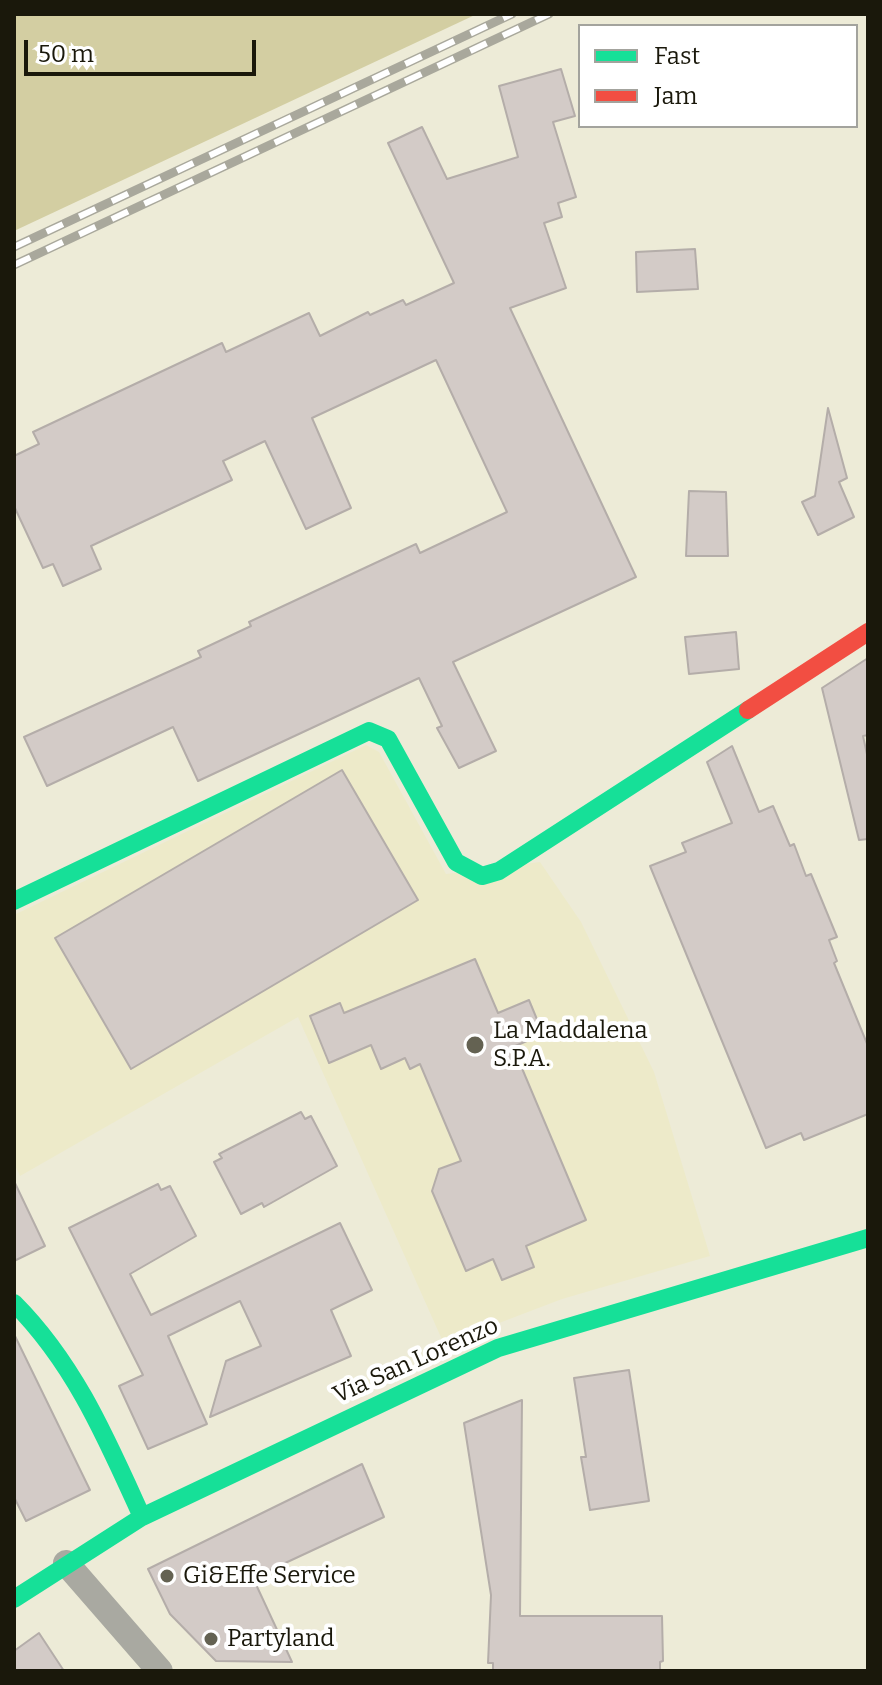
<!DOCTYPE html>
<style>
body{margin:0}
#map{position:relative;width:882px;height:1685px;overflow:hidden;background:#edebd7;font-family:Bitter,serif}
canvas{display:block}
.frame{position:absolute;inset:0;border:16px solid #1a180b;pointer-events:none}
.legend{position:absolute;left:578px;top:24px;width:280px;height:104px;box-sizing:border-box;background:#fff;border:2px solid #a3a39d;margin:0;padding:10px 14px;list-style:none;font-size:24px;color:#1a180b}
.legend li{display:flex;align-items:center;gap:16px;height:40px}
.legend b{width:40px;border:2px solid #a3a39d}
.scale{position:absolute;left:24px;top:40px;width:232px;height:36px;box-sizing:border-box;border:4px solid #1a180b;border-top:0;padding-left:10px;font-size:24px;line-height:28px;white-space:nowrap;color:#1a180b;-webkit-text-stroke:6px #fff;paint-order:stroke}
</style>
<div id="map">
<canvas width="882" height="1685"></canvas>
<div class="frame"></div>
<ul class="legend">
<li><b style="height:10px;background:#16e098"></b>Fast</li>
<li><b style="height:10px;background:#f24e42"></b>Jam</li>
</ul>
<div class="scale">50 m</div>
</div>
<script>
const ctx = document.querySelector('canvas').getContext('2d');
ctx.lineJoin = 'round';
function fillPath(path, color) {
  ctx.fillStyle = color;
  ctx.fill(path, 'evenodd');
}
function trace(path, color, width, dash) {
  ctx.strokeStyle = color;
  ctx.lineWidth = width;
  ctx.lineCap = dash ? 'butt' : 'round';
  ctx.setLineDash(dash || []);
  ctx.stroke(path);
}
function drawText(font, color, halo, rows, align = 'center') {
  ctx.font = font + ' Bitter,serif';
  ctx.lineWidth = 8;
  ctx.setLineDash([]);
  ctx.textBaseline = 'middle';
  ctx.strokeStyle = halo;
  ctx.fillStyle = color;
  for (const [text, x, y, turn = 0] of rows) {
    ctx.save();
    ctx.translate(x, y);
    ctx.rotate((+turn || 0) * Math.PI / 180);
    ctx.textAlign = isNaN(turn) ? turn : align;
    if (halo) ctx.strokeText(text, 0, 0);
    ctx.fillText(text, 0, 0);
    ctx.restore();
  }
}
const built = new Path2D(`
 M366,745L379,752L446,874L540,862L581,922L654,1072L710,1256L562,1299L444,1344L298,1017L20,1176L14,1163V915Z`);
const forest = new Path2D(`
 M14,14H477L14,231Z`);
const building = new Path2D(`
 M561,69L575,116L553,122L576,197L558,203L562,217L544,223L566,288L510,308L636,577L453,662L496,751L459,768L437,728L442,726L419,678L198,781L173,727L47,786L24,737L201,657L198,651L251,626L249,622L416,544L420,553L507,512L436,360L312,418L351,508L306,529L265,441L223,461L232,480L91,546L101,569L63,586L53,564L43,568L14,506V456L39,444L33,432L222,343L226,352L309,313L320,336L368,312L370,315L403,300L406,305L454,283L388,143L422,127L447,179L518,157L499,86Z
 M695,249L698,289L637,292L636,252Z
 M828,408L847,478L839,482L854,517L818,535L802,502L815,496Z
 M689,491L726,492L728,556H686Z
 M736,632L739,669L689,674L685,637Z
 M868,658V735L863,736L868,759V839L859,840L822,688Z
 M732,746L759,812L773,806L790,846L794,844L806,876L811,874L837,937L829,940L837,961L834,963L868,1046V1114L804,1140L801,1133L766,1148L650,866L686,852L682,843L732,823L707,762Z
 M342,770L418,900L131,1069L55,938Z
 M475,959L498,1013L529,1000L543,1034L513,1047L586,1220L526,1246L534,1267L502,1280L493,1259L466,1271L432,1191L439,1169L461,1161L420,1064L410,1069L405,1058L381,1069L371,1045L329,1063L310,1016L340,1003L344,1013Z
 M301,1112L305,1119L311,1116L337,1166L264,1207L262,1203L241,1214L214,1162L222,1158L219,1154Z
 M14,1181L45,1246L14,1261Z
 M158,1184L161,1190L170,1186L196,1236L130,1274L151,1315L340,1223L372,1290L331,1310L351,1356L210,1417L226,1361L261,1346L240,1301L168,1336L207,1424L148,1449L119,1386L143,1375L69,1228Z
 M14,1334L90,1490L26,1521L14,1497Z
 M629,1370L649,1501L590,1510L581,1457H586L574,1378Z
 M522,1400L520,1616H662L663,1661L660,1662V1671H493V1663H488L491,1595L464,1423Z
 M362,1464L384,1517L253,1578L292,1662L216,1661L170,1614L148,1569Z
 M39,1633L64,1671H14V1651Z`);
const street = new Path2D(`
 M66,1563L160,1671`);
const fast = new Path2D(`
 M14,901L369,731L388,739L456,862L482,876L499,871L748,710
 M14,1303C75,1364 107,1440 142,1517
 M14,1599L142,1517L498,1348L868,1238`);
const jam = new Path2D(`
 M748,710L868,632`);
const rail = new Path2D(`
 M14,247L512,14
 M14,265L549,14`);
const markers = [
 [475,1045,10,"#646252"],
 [167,1576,8,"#646252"],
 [211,1639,8,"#646252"]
];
const poiNames = [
 ["La Maddalena",493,1031],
 ["S.P.A.",493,1059],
 ["Gi&Effe Service",183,1576],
 ["Partyland",227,1639]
];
const streetNames = [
 ["Via San Lorenzo",416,1361,-24]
];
fillPath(built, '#edeac9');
fillPath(forest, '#d3cea2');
fillPath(building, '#d3cbc7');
trace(building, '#b4ada9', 2);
trace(street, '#a9a9a1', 26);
trace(fast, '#16e098', 18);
trace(jam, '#f24e42', 18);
trace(rail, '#a9a89c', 9);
trace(rail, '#fff', 6, [18]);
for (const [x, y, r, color] of markers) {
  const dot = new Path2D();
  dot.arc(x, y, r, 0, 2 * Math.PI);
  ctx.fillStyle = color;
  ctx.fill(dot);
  trace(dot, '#fff', 3);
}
drawText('24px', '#1a180b', '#fff', poiNames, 'left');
drawText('24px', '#1a180b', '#fff', streetNames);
</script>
